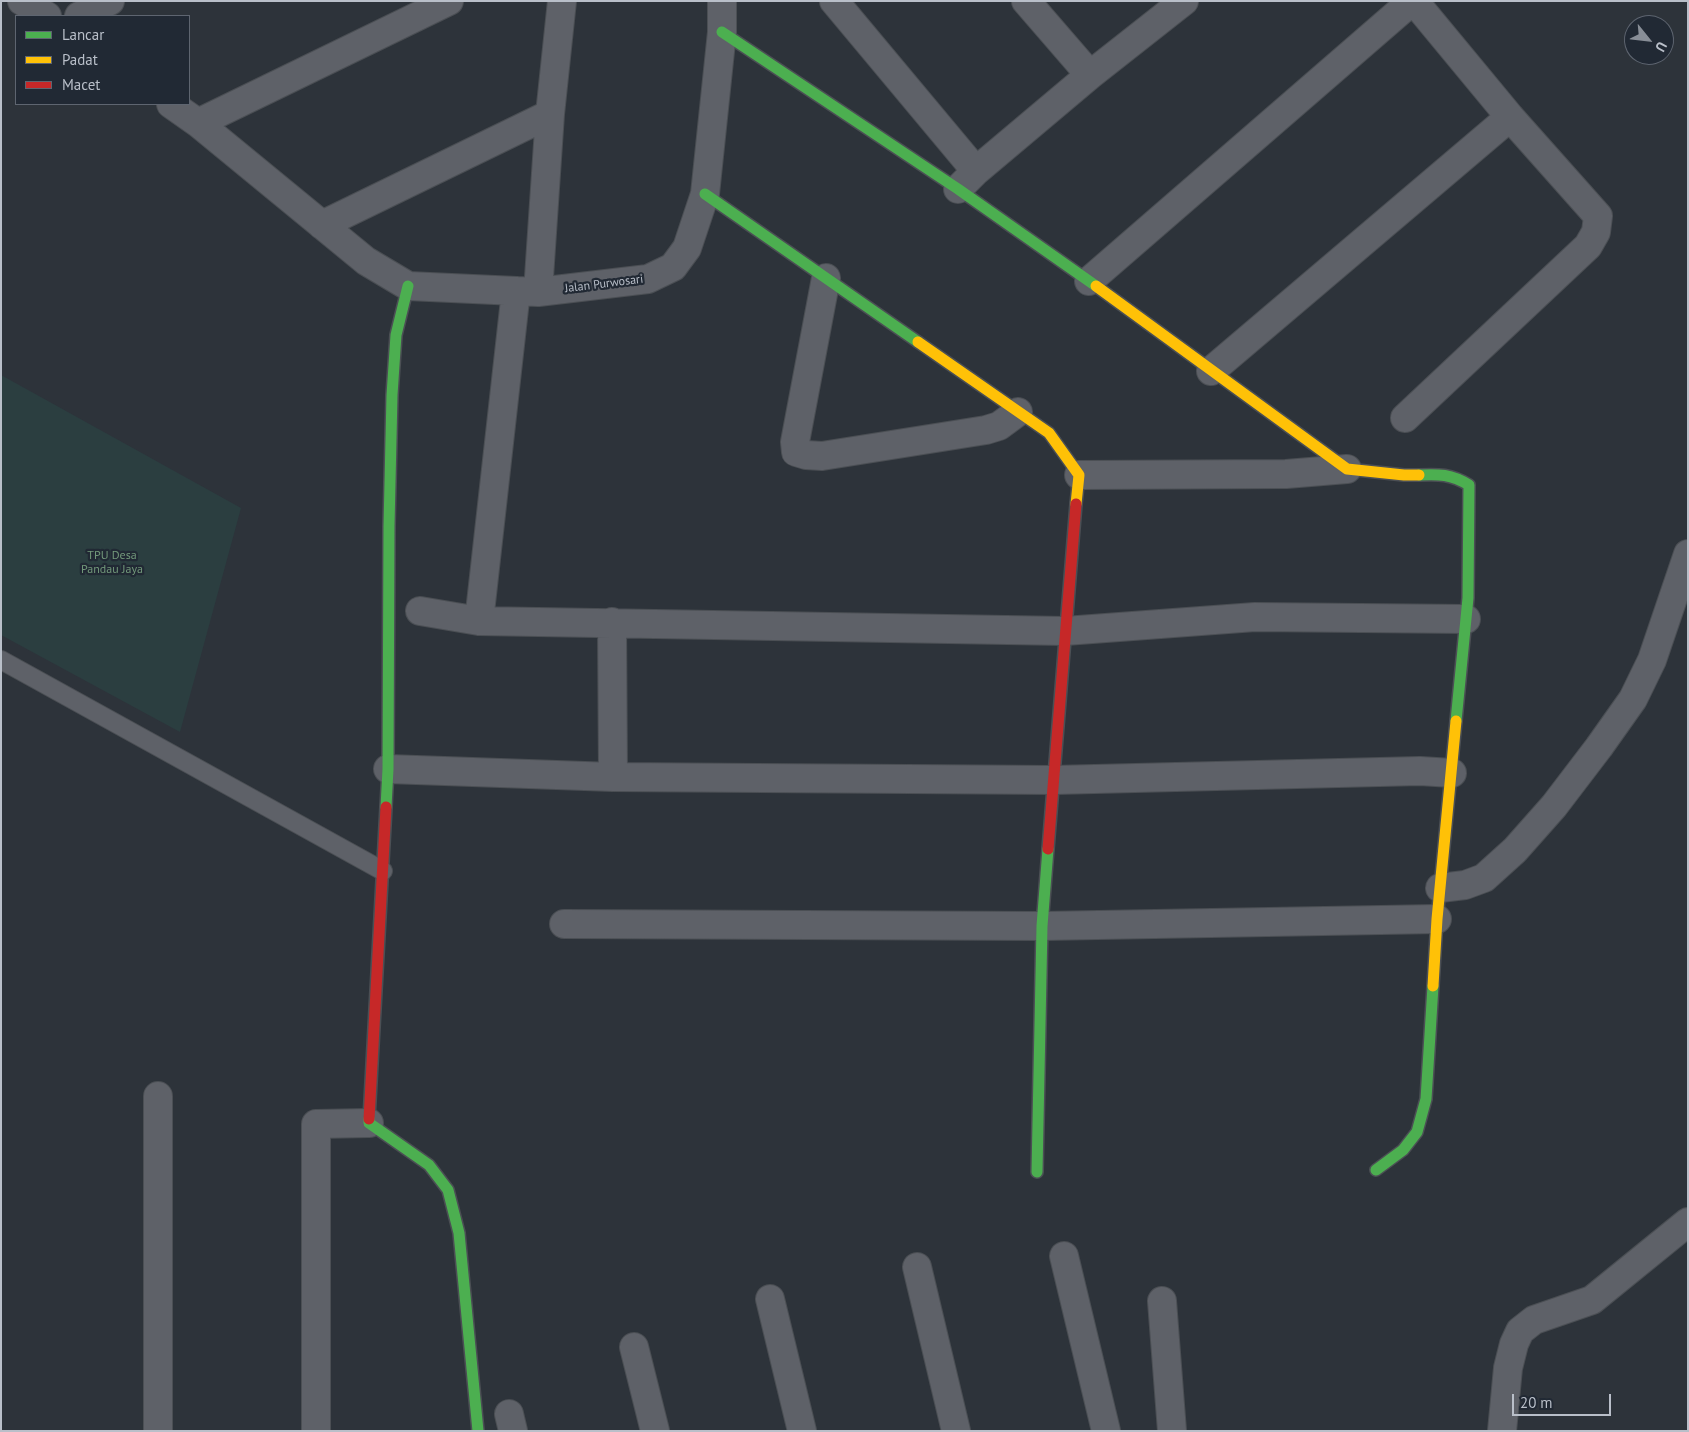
<!DOCTYPE html>
<style>
body{margin:0}
#map{position:relative;width:1689px;height:1432px;overflow:hidden;background:#2d333a;font-family:"PT Sans",sans-serif}
canvas{display:block}
.frame{position:absolute;inset:0;border:2px solid #b9bfc9;pointer-events:none}
.legend{position:absolute;left:15px;top:15px;width:175px;height:90px;box-sizing:border-box;background:#212934;border:1px solid #5e6570;margin:0;padding:6px 9px;list-style:none;font-size:15px;color:#b9bfc9}
.legend li{display:flex;align-items:center;gap:10px;height:25px}
.legend b{width:25px;border:1px solid #5e6570}
.north{position:absolute;left:1624px;top:15px;width:50px;height:50px;box-sizing:border-box;background:#212934;border:1px solid #5e6570;border-radius:50%;rotate:119deg;font-size:14px;font-weight:700;line-height:20px;text-align:center;color:#b9bfc9}
.north::after{content:'';display:block;margin:auto;width:18px;height:22px;background:#888e97;clip-path:polygon(50% 0,100% 100%,50% 72%,0 100%)}
.scale{position:absolute;left:1512px;top:1394px;width:99px;height:22px;box-sizing:border-box;border:2px solid #b9bfc9;border-top:0;padding-left:6px;font-size:15px;line-height:18px;white-space:nowrap;color:#b9bfc9;-webkit-text-stroke:4px #212934;paint-order:stroke}
</style>
<div id="map">
<canvas width="1689" height="1432"></canvas>
<div class="frame"></div>
<ul class="legend">
<li><b style="height:6px;background:#4caf50"></b>Lancar</li>
<li><b style="height:6px;background:#ffc107"></b>Padat</li>
<li><b style="height:6px;background:#c62828"></b>Macet</li>
</ul>
<div class="north">U</div>
<div class="scale">20 m</div>
</div>
<script>
const ctx = document.querySelector('canvas').getContext('2d');
ctx.lineJoin = 'round';
function fillPath(path, color) {
  ctx.fillStyle = color;
  ctx.fill(path, 'evenodd');
}
function trace(path, color, width, dash) {
  ctx.strokeStyle = color;
  ctx.lineWidth = width;
  ctx.lineCap = dash ? 'butt' : 'round';
  ctx.setLineDash(dash || []);
  ctx.stroke(path);
}
function drawText(font, color, halo, rows, align = 'center') {
  ctx.font = font + ' "PT Sans",sans-serif';
  ctx.lineWidth = 4.5;
  ctx.setLineDash([]);
  ctx.textBaseline = 'middle';
  ctx.strokeStyle = halo;
  ctx.fillStyle = color;
  for (const [text, x, y, turn = 0] of rows) {
    ctx.save();
    ctx.translate(x, y);
    ctx.rotate((+turn || 0) * Math.PI / 180);
    ctx.textAlign = isNaN(turn) ? turn : align;
    if (halo) ctx.strokeText(text, 0, 0);
    ctx.fillText(text, 0, 0);
    ctx.restore();
  }
}
const green = new Path2D(`
 M1,375L241,508L180,732L1,635Z`);
const lane = new Path2D(`
 M1,660L383,871`);
const street = new Path2D(`
 M22,1L47,16
 M834,1L976,171
 M1026,1L1090,75
 M79,16L110,1
 M171,104L198,123L366,261L408,286L538,292L648,279L673,267L687,248L705,194L722,32V1
 M198,123L449,1
 M958,189L976,171L1090,75L1184,1
 M322,225L550,114
 M826,278L795,442L796,452L806,455L822,456L986,430L999,426L1018,412
 M1089,281L1412,1
 M538,292L550,114L562,1
 M1211,371L1510,117
 M1405,418L1588,246L1596,232L1598,216L1510,117L1414,1
 M1079,475L1286,474L1347,469
 M420,611L479,621L1065,631L1255,617L1466,619
 M479,621L516,291
 M612,622L613,777
 M388,769L613,777L1054,780L1420,771L1452,773
 M1440,888L1465,885L1484,878L1515,850L1554,806L1599,747L1633,699L1652,660L1688,554
 M564,924L1042,926L1437,919
 M1064,1256L1106,1431
 M917,1267L956,1431
 M770,1299L802,1431
 M1162,1301L1172,1431
 M634,1347L655,1431
 M509,1414L513,1431
 M158,1431V1096
 M316,1431V1124L369,1123
 M1502,1431L1508,1368L1514,1344L1520,1331L1534,1320L1592,1300L1688,1222`);
const fast = new Path2D(`
 M722,32L958,189L1096,286
 M705,194L918,342
 M1419,475C1439,474 1451,474 1469,485L1468,598L1456,721
 M386,807L388,769L389,526L392,395L396,335L408,286
 M369,1119V1123L429,1165L448,1190L459,1233L478,1431
 M1376,1170L1403,1150L1417,1132L1426,1099L1433,986
 M1037,1172L1042,926L1048,849`);
const slow = new Path2D(`
 M1096,286L1347,469L1404,475H1419
 M918,342L1049,433L1079,475L1076,504
 M1433,986L1437,919L1456,721`);
const jam = new Path2D(`
 M1048,849L1076,504
 M369,1119L386,807`);
const streetNames = [
 ["Jalan Purwosari",604,284,-7]
];
const parkNames = [
 ["TPU Desa",112,556],
 ["Pandau Jaya",112,570]
];
fillPath(green, '#2b3e40');
trace(lane, '#4b4f54', 20);
trace(street, '#4b4f54', 30);
trace(fast, '#4b4f54', 14);
trace(slow, '#4b4f54', 14);
trace(jam, '#4b4f54', 14);
trace(lane, '#5e6168', 18);
trace(street, '#5e6168', 28);
trace(fast, '#4caf50', 11);
trace(slow, '#ffc107', 11);
trace(jam, '#c62828', 11);
drawText('12px', '#b9bfc9', '#212934', streetNames);
drawText('12px', '#72987a', '#212934', parkNames);
</script>
